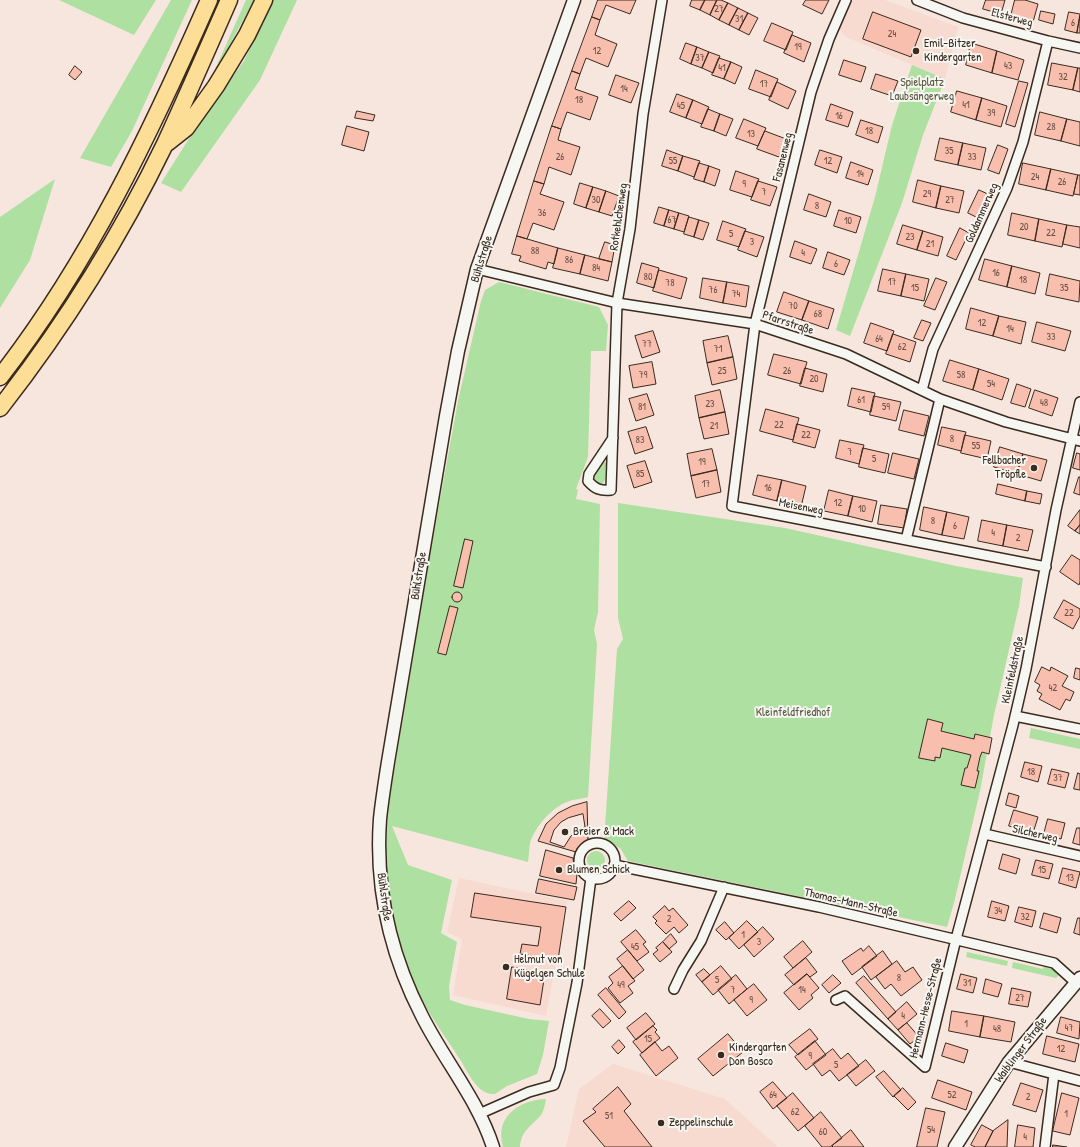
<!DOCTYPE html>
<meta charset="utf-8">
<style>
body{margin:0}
canvas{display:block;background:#f7e6de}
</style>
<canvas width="1080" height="1147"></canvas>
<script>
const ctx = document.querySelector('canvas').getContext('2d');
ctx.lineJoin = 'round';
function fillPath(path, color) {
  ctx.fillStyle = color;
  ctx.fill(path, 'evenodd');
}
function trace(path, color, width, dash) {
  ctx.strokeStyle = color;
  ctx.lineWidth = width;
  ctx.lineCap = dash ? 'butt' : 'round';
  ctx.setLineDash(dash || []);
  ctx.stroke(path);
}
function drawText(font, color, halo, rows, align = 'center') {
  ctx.font = font + ' "Patrick Hand",sans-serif';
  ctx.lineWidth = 4;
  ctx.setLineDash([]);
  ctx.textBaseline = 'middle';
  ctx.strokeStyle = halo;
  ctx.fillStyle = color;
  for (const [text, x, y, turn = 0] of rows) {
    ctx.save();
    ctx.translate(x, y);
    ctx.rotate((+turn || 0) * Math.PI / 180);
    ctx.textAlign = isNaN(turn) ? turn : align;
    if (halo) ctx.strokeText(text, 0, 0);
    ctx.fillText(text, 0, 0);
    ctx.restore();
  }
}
const built = new Path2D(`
 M853,0H885L958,27L945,79L846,37L842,33L840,29Z
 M459,878L567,901L546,1016L453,995L462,939L447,932Z
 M613,1064L725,1099L778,1147H566L579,1089Z`);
const green = new Path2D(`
 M59,0H156L134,35Z
 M171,0H192L132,131L111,167L80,158Z
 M246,0H254L209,83Z
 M273,0H297L260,80L181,192L161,183L190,137L244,61Z
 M912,65L945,79L923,135L902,203L850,336L836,330L875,197L892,125Z
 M55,179L30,260L0,308V217Z
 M499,282L599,307L608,325L606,351H591L588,457L576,489L578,490L576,499L600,504L598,612L594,630L597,644L588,797C582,799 573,799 567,802C551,808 535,827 530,843C529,849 529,856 528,862L392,826L408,865L452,880L441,933L457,942L449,986L450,1000L465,1005L529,1019L549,1021L543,1055L537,1074L507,1086L495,1094C477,1096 468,1071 459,1058C449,1042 437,1026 427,1009C413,983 399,947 393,918C386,888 387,858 385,827L432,543L458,401L481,301L485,290Z
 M605,462L606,464L605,480L602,485H598C590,478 597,471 601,463Z
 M618,503L785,528L956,566L1023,578L1019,606L994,715L980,791L954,903L947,927L628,861L620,848L604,841L617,649L623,639L618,618Z
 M1031,728L1080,739V749L1029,738Z
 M587 860a9 9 0 1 1 18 0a9 9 0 1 1-18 0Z
 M967,952L1008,961L1007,966L966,957Z
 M1013,962L1043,969L1044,965L1054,968L1060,974L1056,978L1012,968Z
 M546,1099C545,1105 544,1110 541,1115C532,1126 521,1130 520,1147H503C494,1117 519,1100 546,1099Z`);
const building = new Path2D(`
 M598,0H636L630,14L606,5L600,20L592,17Z
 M692,0H705L700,10L690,6Z
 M705,0H717L710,15L700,10Z
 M717,0H721L728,3L719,20L710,15Z
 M806,0H829L822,14L803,5Z
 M986,0H1005L1001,14L983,9Z
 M1015,0H1025L1038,4L1033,22L1011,16Z
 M728,3L738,8L729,25L719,20Z
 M738,8L748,13L739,30L729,25Z
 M1041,11L1055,14L1053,24L1039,20Z
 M873,12L921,30L911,57L863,39Z
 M1069,12L1080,14L1077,33L1065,30Z
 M748,13L758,18L749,35L739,30Z
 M1080,16V33H1077Z
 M592,17L600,20L595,35L617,44L608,67L586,58L580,74L572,71Z
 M772,23L793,32L786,50L764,41Z
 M792,35L811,43L804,62L784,53Z
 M686,43L697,47L691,64L680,59Z
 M971,43L997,51L992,73L966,65Z
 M697,47L709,52L702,68L691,64Z
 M997,51L1024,60L1018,80L992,73Z
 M709,52L720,56L713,73L702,68Z
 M719,58L731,62L724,79L712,75Z
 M844,60L866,67L861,82L839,75Z
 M731,62L742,67L735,84L724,79Z
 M1052,63L1078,68L1073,90L1048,85Z
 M75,66L82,72L75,80L69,75Z
 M1078,68H1080V92L1073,90Z
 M756,70L778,79L771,97L749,89Z
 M572,71L580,74L575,89L598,97L590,120L567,112L561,129L552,126Z
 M876,74L898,81L892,96L871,89Z
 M616,75L639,83L631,103L609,95Z
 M1019,81L1028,83L1015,127L1006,124Z
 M777,82L796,91L788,109L769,100Z
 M957,91L982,98L976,120L951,112Z
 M677,94L693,100L686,118L670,112Z
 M982,98L1007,106L1001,127L976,120Z
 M693,100L709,107L702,124L686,118Z
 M831,104L853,112L848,127L826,120Z
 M708,109L720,114L714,131L701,127Z
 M357,111L375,115L373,121L355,118Z
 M1040,112L1067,119L1061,141L1035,135Z
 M720,114L733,119L726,136L714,131Z
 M744,119L766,128L758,146L736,138Z
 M1067,119L1080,122V146L1061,141Z
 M861,120L883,127L878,143L856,135Z
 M347,126L369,132L364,151L342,145Z
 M552,126L561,129L558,140L580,147L571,175L549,167L544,184L534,181Z
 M765,131L786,139L779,157L757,149Z
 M940,138L963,143L958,165L935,160Z
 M963,143L986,148L981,170L958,165Z
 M998,145L1008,149L999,174L988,170Z
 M667,150L683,156L678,171L662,166Z
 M820,150L842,157L837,173L815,165Z
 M683,156L700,161L694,177L678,171Z
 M851,162L873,170L868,185L846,178Z
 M699,163L709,166L704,182L694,179Z
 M1023,163L1051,169L1046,190L1019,184Z
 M709,166L720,170L715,186L704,182Z
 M1051,169L1078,175L1073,196L1046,190Z
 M736,171L759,179L752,197L730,190Z
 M1078,175H1080V195L1074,194Z
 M918,180L941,186L936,208L913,202Z
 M534,181L544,184L540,194L564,202L554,230L533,223L527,239L517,236Z
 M758,181L777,187L770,206L751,200Z
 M580,183L593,187L586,208L574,204Z
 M941,186L964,191L959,213L936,208Z
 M593,187L606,191L599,212L586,208Z
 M979,190L990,195L978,218L968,213Z
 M606,191L619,196L612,216L599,212Z
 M809,194L831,202L826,217L804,210Z
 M659,207L669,210L664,226L654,223Z
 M669,210L679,213L674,229L664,226Z
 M839,210L861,217L856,233L834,226Z
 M679,213L689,216L684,232L674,229Z
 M1012,213L1039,219L1035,241L1008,235Z
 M689,217L699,220L694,237L684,234Z
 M1039,219L1067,225L1062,247L1035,241Z
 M699,220L709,223L703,240L694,237Z
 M723,221L746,229L739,247L717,240Z
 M903,225L923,231L917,250L897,244Z
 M1067,225L1080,227V248L1063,244Z
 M960,228L969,233L956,260L947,256Z
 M745,231L764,237L757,257L738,250Z
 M923,231L943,237L938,256L917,250Z
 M517,236L558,248L554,264L548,262L546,269L519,261L521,256L512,254Z
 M795,241L817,249L811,264L790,257Z
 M605,242L615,245L612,262L599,259Z
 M558,248L585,255L580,274L553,268Z
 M828,252L850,260L844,275L823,268Z
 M585,255L612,262L608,281L580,274Z
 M985,259L1012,266L1007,287L979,280Z
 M642,263L659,268L654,288L637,283Z
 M1012,266L1040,273L1035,294L1007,287Z
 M883,269L906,274L901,296L878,291Z
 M659,270L687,278L681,299L653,291Z
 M906,274L929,279L924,301L901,296Z
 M1050,274L1080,281L1079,302L1046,295Z
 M703,278L727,282L723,303L700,298Z
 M936,278L947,282L935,310L924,306Z
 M727,282L749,286L746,307L723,303Z
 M784,292L809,301L802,320L777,312Z
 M809,301L834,309L828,329L802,320Z
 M971,308L999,316L993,336L966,329Z
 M999,316L1026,322L1021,344L993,336Z
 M922,320L931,323L923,341L914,338Z
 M1037,322L1071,331L1065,351L1032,342Z
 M871,323L894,331L887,351L864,343Z
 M653,331L660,352L642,358L635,336Z
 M893,334L916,342L910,362L886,354Z
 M728,336L733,357L707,363L703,341Z
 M774,354L807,362L801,384L768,375Z
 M733,357L737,379L712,385L707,363Z
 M950,360L979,369L973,390L943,381Z
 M652,362L656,384L633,388L629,366Z
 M805,368L827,374L823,392L800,386Z
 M979,369L1009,379L1002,400L973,390Z
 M1017,384L1031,389L1025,407L1011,403Z
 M852,388L875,393L871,412L848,406Z
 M720,390L725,412L699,418L695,396Z
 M1035,390L1058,398L1052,416L1029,408Z
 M647,394L654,415L636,421L629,399Z
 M874,396L901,402L896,421L870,415Z
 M766,409L799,418L793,440L760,431Z
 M904,410L929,416L924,436L899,430Z
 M725,412L729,434L704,439L699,418Z
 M797,424L820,430L815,448L793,442Z
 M646,427L653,448L635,454L628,432Z
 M942,427L966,432L961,451L938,445Z
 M965,435L991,441L987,459L961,453Z
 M840,440L864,445L859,464L836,458Z
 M1000,447L1023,454L1017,474L994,467Z
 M863,448L889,454L885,473L859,467Z
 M712,449L717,470L691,476L687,454Z
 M893,453L919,459L914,479L888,473Z
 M1077,453L1080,454V470L1073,468Z
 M1023,454L1047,460L1041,481L1017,474Z
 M645,461L652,482L634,488L627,466Z
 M717,470L721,492L696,498L691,476Z
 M758,475L782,480L777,501L753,495Z
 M1079,477H1080V495L1074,493Z
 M782,480L806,486L801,507L777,501Z
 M998,484L1027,491L1025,501L996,494Z
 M829,490L853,496L848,516L824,511Z
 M1027,491L1042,494L1040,504L1025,501Z
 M853,496L877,501L872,522L848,516Z
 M881,505L907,509L904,528L878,524Z
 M924,507L947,512L942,535L920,530Z
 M1080,510V525L1075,531L1068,526Z
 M947,512L969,517L964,539L942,535Z
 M982,520L1007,525L1003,546L978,541Z
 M1007,525L1033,530L1028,551L1003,546Z
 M1080,525V534L1075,531Z
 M465,539L473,541L463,588L454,586Z
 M1072,555L1080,560V582L1079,585L1060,572Z
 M452 597a5 5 0 1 1 10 0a5 5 0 1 1-10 0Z
 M1064,600L1080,609V616L1073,629L1054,618Z
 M450,606L458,608L446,655L438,653Z
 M1042,667L1050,671L1051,667L1068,676L1062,686L1074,692L1070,701L1066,699L1060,710L1039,699L1042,694L1037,691L1040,685L1035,682Z
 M1076,668L1080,669V680L1074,678Z
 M928,719L943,723L941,731L974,739L975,734L992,738L989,754L982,752L980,757L977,771H979L975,788L961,785L965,768H967L971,755L942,748L940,758L935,757V761L919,758Z
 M1025,762L1042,766L1038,782L1021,777Z
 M1052,769L1069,773L1065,788L1048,784Z
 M1078,773L1080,774V790L1074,789Z
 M1009,793L1019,796L1016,808L1006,805Z
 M587,802L588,840L583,843L576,852L538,841L546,824L558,813L572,806Z
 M1014,810L1038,817L1033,833L1009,826Z
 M583,814L585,827L576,831L571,836L564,847L550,842L554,830L561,822L568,818Z
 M1048,819L1065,823L1061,839L1044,834Z
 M1077,828H1080V845L1073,843Z
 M546,850L573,858L574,866L577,874L576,884L540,876Z
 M1003,854L1020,859L1016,874L999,869Z
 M1036,860L1053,864L1049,879L1032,875Z
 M1063,868L1080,872L1076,888L1059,883Z
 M539,879L577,887L574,900L536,893Z
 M475,893L566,907L558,960L520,954L522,944L538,946L541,927L471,917Z
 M629,901L636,908L621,921L614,914Z
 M992,901L1009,906L1005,921L988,917Z
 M665,906L669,911L673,908L688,925L679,933L674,927L666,934L655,923L657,921L653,917Z
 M1019,907L1036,911L1032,927L1015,922Z
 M1044,913L1061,918L1057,933L1040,928Z
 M1078,918H1080V935L1074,933Z
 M747,921L758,932L739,949L729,938Z
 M725,922L734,933L726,940L716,930Z
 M763,927L774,939L754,957L744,945Z
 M636,930L646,942L643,944L649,952L637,961L621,942Z
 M671,934L677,942L669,949L663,942Z
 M803,941L812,952L793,968L784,957Z
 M663,942L672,952L660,962L653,954L658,950L656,948Z
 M869,946L877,956L852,975L842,961L861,948L863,951Z
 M628,950L644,970L633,979L617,959Z
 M883,951L892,964L871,980L862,967Z
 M806,958L817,972L810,977L807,974L794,985L785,975Z
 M897,961L905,972L913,967L922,980L901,996L891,984L885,989L876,977Z
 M623,966L635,981L628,986L633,993L620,1003L608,988L613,983L609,977Z
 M721,966L732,979L713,995L702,982Z
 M512,967L545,973L540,1005L507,999Z
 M704,969L710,975L702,982L696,975Z
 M807,974L819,988L811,995L813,998L799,1010L784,993Z
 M961,974L977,978L973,993L957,989Z
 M736,975L747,989L729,1004L718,990Z
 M833,975L841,983L829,993L822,985Z
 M864,976L896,1012L888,1019L856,983Z
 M986,979L1002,984L998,997L983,993Z
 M754,984L767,1000L747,1016L734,1000Z
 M606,988L626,1012L619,1019L598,995Z
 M1012,988L1031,992L1028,1007L1009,1004Z
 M907,1002L917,1014L898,1030L888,1019Z
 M600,1009L611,1021L603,1028L592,1016Z
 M952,1011L984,1016L980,1037L949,1031Z
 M646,1013L655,1024L636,1040L627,1028Z
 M984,1016L1015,1022L1011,1042L980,1037Z
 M1061,1017L1080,1022L1079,1039L1057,1033Z
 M907,1023L919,1037L910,1044L898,1030Z
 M653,1026L657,1030L655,1032L660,1038L642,1053L633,1042Z
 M810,1029L818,1039L798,1055L789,1045Z
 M728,1034L743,1052L713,1076L698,1059Z
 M1047,1036L1079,1044L1075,1062L1043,1054Z
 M619,1040L625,1047L618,1054L612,1047Z
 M815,1041L826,1055L806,1070L795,1057Z
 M655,1042L662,1051L669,1046L678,1058L656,1076L640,1055Z
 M946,1043L968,1050L964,1063L942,1056Z
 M833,1049L841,1059L848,1053L859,1066L839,1081L830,1070L822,1076L813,1064Z
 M866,1060L875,1071L856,1086L847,1075Z
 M884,1071L901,1090L893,1097L876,1077Z
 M938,1080L972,1092L966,1110L932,1098Z
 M773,1082L787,1098L773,1109L760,1092Z
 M1021,1083L1043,1090L1036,1112L1013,1105Z
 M618,1087L631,1104L624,1111L652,1147H605L583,1121L596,1112L593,1109Z
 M903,1088L916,1102L908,1110L894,1096Z
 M793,1093L814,1118L798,1131L777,1106Z
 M1062,1093L1079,1098L1070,1135L1053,1131Z
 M926,1108L945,1112L937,1147H917Z
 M821,1112L842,1138L830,1147H822L805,1126Z
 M1008,1120L1007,1147H985L993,1131Z
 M982,1125L993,1131L985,1147H975L971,1145Z
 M1018,1125L1035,1128L1033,1147H1015Z
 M851,1130L864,1147H833L832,1146Z
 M1053,1145L1067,1147H1053Z`);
const street = new Path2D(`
 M846,0L829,39L811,92L755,324L732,506L1046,567
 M917,0L963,18L1048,41L1080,48
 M477,269L617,303L755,324L846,354L940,399L1006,422L1080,441
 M922,390L933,349L1007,188L1023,142L1048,41
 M613,438L589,474L588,481C595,489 600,491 611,490L617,303L630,229L643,114L662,0
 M906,540L940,399
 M1015,716L1080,729
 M985,834L1080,856
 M579 861a18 18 0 1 1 36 0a18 18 0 1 1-36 0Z
 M614,865L819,907L1054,963L1075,982
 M674,989L683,970L701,941L724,887
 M836,1000L845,996L925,1067L956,939L1013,725L1026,669L1056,510L1080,402
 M1009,1062L1080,1081
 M479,1114L529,1092L554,1085L560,1068L577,983L591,878
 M1045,1147L1054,1074`);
const secondary = new Path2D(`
 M493,1147C478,1100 444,1060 422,1016C390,954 375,889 380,819C382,800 385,781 388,762L446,416L458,351L477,269L574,0
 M955,1147L1009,1062L1080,978`);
const highway = new Path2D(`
 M167,143L186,128L216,86L247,35L264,0
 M0,377C89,263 151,132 209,0
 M0,408C64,326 120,237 165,144C187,96 208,48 229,0`);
const markers = [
 [916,51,4,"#3b2a1e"],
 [1034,468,4,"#3b2a1e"],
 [565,832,4,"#3b2a1e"],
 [559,870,4,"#3b2a1e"],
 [506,967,4,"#3b2a1e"],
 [721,1055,4,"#3b2a1e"],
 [661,1123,4,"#3b2a1e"]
];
const numberNames = [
 ["27",719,9],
 ["31",739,19],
 ["6",1073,23],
 ["24",892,34],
 ["19",798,47],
 ["12",597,51],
 ["37",700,58],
 ["43",1008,66],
 ["41",722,68],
 ["32",1063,77],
 ["17",764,84],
 ["14",624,89],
 ["18",579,100],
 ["41",966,105],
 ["45",681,106],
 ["39",991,113],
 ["16",839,116],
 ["28",1051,127],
 ["18",869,131],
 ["13",751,134],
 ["35",949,151],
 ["26",560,157],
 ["33",972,157],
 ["55",673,161],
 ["12",828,161],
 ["14",860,174],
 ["24",1035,177],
 ["26",1062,182],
 ["9",744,184],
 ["7",764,192],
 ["29",927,194],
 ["30",596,200],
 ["27",950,200],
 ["8",817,206],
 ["36",542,213],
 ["67",672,220],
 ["10",848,221],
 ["20",1024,227],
 ["22",1051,233],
 ["5",731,234],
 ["23",910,237],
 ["3",752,242],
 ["21",930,244],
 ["88",535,251],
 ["4",803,253],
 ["86",569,260],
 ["6",836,264],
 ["84",596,268],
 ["16",996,273],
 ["80",648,277],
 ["18",1023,280],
 ["17",892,282],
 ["78",670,283],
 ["15",915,288],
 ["35",1064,288],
 ["76",713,290],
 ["74",736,294],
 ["70",793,306],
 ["68",818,314],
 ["12",982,323],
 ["14",1010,329],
 ["33",1051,337],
 ["64",879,339],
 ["77",647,344],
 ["62",902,347],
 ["71",718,349],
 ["25",722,371],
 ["26",787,371],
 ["79",643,375],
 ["58",961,375],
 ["20",814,379],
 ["54",991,384],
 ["61",861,400],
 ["48",1044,403],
 ["23",710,404],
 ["81",642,407],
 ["59",886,407],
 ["22",779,425],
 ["21",714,426],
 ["22",806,435],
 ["8",952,439],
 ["83",640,440],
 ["55",976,446],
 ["7",850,452],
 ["5",874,459],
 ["19",702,462],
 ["85",640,474],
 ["17",706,484],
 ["16",768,488],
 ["12",838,503],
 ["10",862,509],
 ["8",933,521],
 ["6",955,526],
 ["4",993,533],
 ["2",1018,538],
 ["22",1069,613],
 ["42",1053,688],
 ["18",1031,772],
 ["37",1058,778],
 ["15",1042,870],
 ["13",1070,878],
 ["34",998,911],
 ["32",1025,917],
 ["2",669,919],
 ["1",743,935],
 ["3",759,942],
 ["45",635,947],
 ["8",899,978],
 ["5",717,980],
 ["31",967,983],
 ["49",621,985],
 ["7",733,990],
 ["14",802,990],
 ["27",1020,998],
 ["9",751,1000],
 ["4",903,1016],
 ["1",966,1024],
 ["47",1069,1028],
 ["48",997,1029],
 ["15",648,1039],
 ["12",1061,1049],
 ["9",810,1056],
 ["5",836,1065],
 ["64",773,1095],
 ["52",952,1095],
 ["2",1028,1097],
 ["62",795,1112],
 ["1",1066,1114],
 ["51",609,1116],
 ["54",931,1130],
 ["60",823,1132],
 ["4",1025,1137]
];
const streetNames = [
 ["Elsterweg",1012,18,15],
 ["Fasanenweg",783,157,-76],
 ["Goldammerweg",982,213,-66],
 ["Rotkehlchenweg",619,217,-82],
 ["Bühlstraße",482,259,-73],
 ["Pfarrstraße",788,323,18],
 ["Meisenweg",801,507,11],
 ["Bühlstraße",419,576,-81],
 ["Kleinfeldstraße",1013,670,-78],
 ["Silcherweg",1035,834,13],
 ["Bühlstraße",384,897,82],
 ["Thomas-Mann-Straße",851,903,13],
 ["Hermann-Hesse-Straße",926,1008,-76],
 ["Waiblinger Straße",1021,1050,-53]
];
const poiNames = [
 ["Emil-Bitzer",924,44],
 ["Kindergarten",924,58],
 ["Fellbacher",1026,461,"right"],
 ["Tröpfle",1026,475,"right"],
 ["Breier & Mack",573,832],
 ["Blumen Schick",567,870],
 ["Helmut von",514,960],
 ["Kügelgen Schule",514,974],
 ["Kindergarten",729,1048],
 ["Don Bosco",729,1062],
 ["Zeppelinschule",669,1123]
];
const parkNames = [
 ["Spielplatz",922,83],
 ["Laubsängerweg",922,97],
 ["Kleinfeldfriedhof",793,713]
];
fillPath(built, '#f7dad0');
fillPath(green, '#aee0a1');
fillPath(building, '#f8bfaf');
trace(building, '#3b2a1e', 1);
trace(street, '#3b2a1e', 12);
trace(secondary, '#3b2a1e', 15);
trace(highway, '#3b2a1e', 19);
trace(street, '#f6f6f2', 9);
trace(secondary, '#f6f6f2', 12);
trace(highway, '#fdde96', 16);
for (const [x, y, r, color] of markers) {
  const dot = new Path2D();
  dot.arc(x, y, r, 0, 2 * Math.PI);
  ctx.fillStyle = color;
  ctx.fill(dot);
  trace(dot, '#f6f6f2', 1.5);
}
drawText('10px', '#6a4f42', null, numberNames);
drawText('12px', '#3b2a1e', '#f6f6f2', streetNames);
drawText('12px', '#3b2a1e', '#f6f6f2', poiNames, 'left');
drawText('12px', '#58583f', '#f6f6f2', parkNames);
</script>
